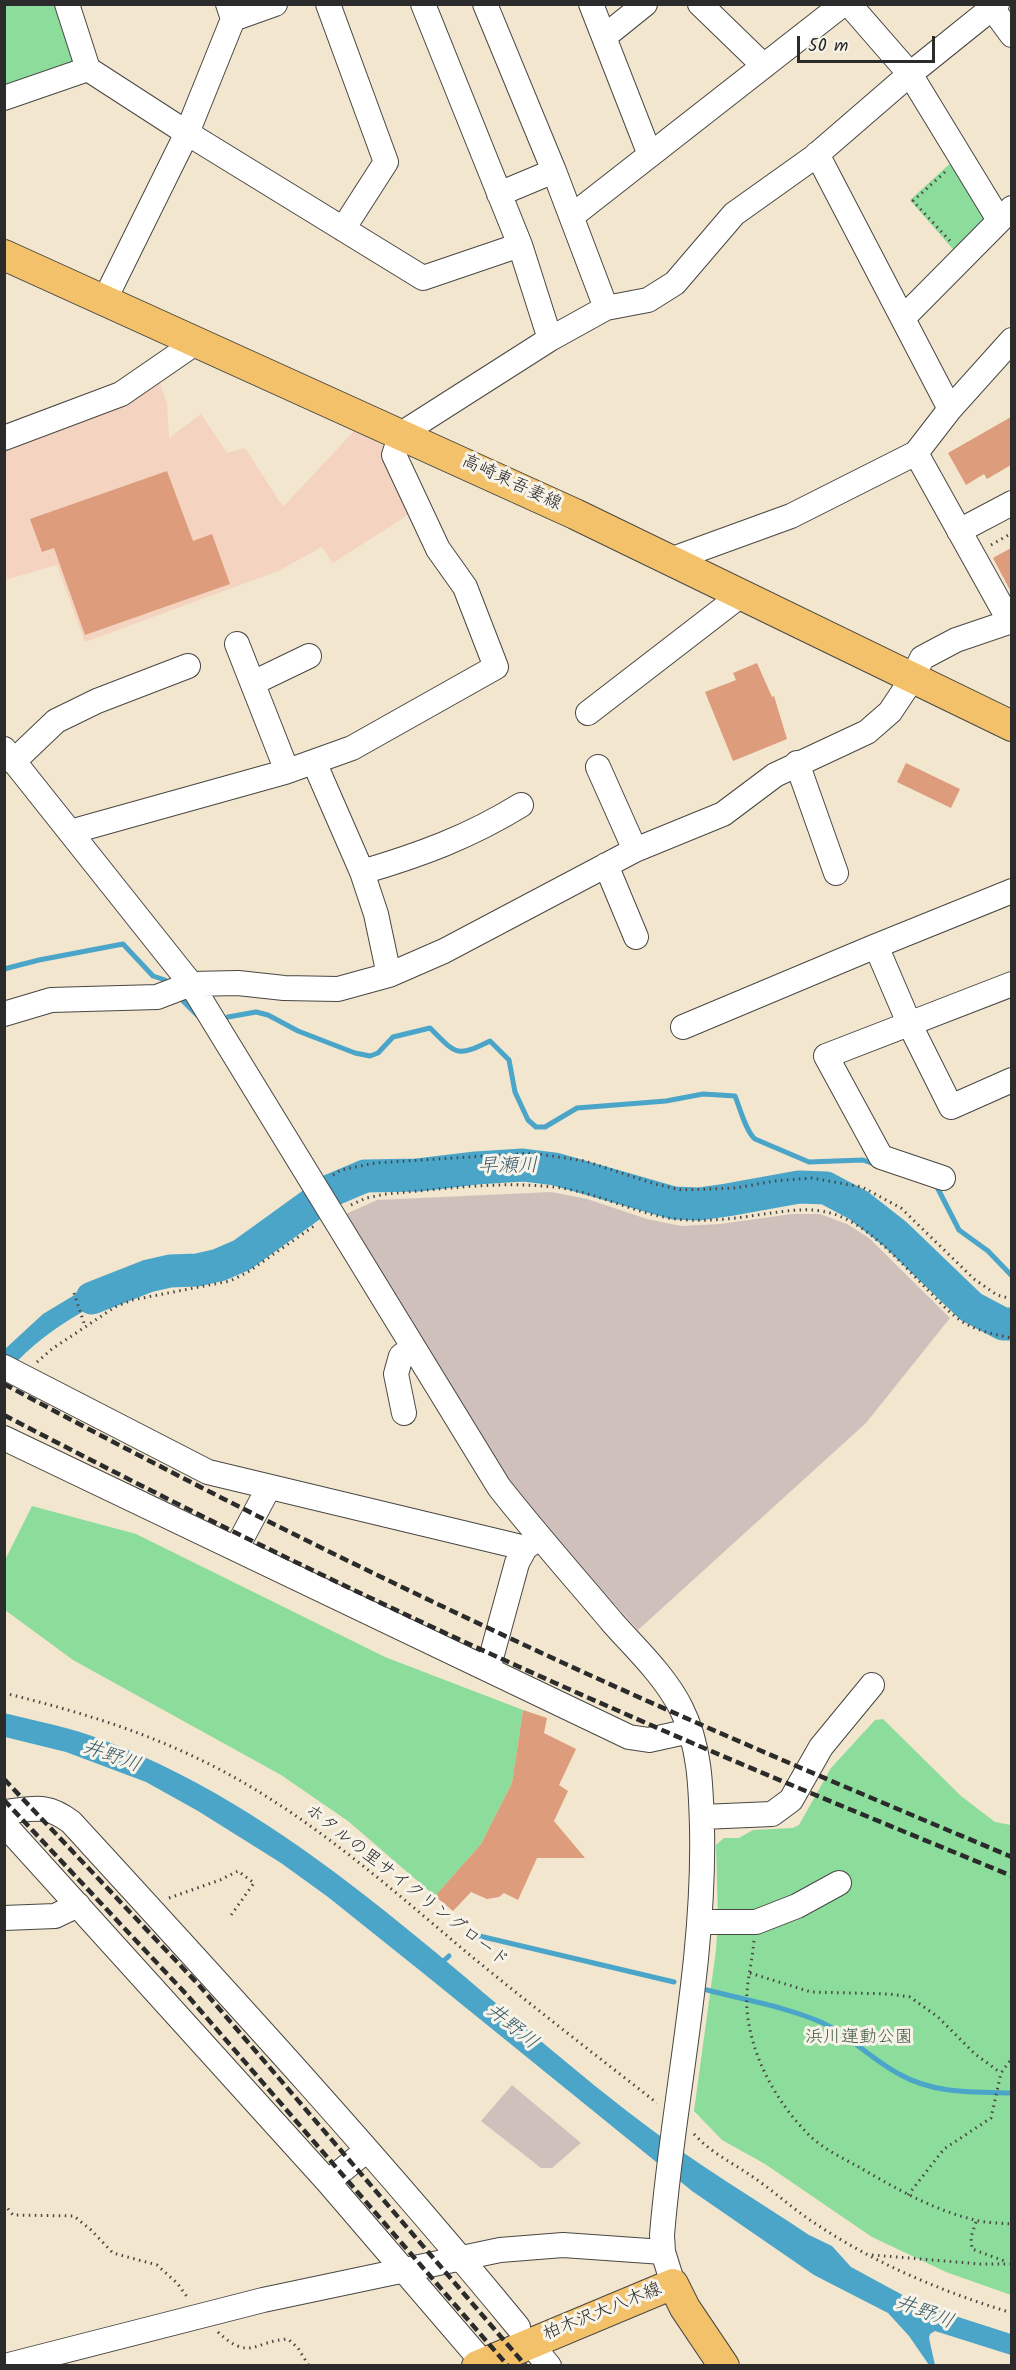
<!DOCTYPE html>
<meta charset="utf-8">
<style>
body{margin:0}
#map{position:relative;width:1016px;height:2370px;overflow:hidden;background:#f2e6ce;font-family:Kalam,sans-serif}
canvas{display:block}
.frame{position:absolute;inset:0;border:6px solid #2b2b2b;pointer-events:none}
.scale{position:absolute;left:797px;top:36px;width:138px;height:27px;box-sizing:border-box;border:3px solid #2b2b2b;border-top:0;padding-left:8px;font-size:18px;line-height:21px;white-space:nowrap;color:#2b2b2b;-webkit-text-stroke:4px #f7f3e8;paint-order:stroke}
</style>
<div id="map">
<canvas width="1016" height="2370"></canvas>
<div class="frame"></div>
<div class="scale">50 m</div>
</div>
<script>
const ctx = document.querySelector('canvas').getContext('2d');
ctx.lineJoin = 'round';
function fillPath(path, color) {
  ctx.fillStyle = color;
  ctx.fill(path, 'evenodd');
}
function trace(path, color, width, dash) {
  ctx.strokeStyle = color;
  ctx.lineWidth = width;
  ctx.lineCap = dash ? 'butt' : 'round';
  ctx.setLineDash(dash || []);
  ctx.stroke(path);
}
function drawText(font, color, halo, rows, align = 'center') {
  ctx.font = font + ' Kalam,"Klee One",sans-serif';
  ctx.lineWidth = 6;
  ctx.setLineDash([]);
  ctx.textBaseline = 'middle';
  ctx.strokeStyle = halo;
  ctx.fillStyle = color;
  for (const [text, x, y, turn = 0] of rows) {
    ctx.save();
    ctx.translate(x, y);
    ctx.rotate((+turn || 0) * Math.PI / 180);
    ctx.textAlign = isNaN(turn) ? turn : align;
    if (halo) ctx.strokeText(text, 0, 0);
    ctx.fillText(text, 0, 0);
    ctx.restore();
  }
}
const built = new Path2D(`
 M159,380L167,403L169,438L201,414L227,453L245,448L283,507L355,430L389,448L414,511L333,563L322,547L278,571L85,642L57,565L5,580V445Z`);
const industrial = new Path2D(`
 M551,1192L587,1199L647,1219L681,1226L720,1224L792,1214H820L847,1224L869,1238L950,1318L866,1423L638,1630L573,1559L501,1470L346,1214L377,1200Z
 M512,2085L581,2143L552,2168H541L481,2121Z`);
const green = new Path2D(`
 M5,5H57L76,58L71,67L5,91Z
 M955,159L989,215L958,255L910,200Z
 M32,1506L136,1534L385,1657L523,1710L512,1783L481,1844L435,1896L348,1821L281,1775L73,1660L5,1610V1560Z
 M883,1719L961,1796L995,1822L1011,1825V2295L946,2272L872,2237L765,2164L722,2140L694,2111L716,1950L718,1920L716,1845L724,1838H739L753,1830L793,1828L799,1825L831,1768L875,1720Z`);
const water = new Path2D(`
 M131,1267L134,1288C85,1307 39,1334 5,1375V1349L43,1314L101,1279Z
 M4,1713C37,1721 72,1728 103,1740C310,1818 470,1992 644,2124C696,2164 754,2198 809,2235L832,2246L851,2267L921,2305L1011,2334V2355L935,2331L930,2334L929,2338L935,2365H929L909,2336L888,2313L814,2275L692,2191L423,1973L328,1897L281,1863L198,1811L146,1782L66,1752L5,1737Z`);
const stream = new Path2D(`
 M4,969L39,960L123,944L153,976L165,980
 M183,1001L199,1017
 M228,1017L256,1012L268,1015L298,1031L355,1053L370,1056L378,1053L393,1037L430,1028C456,1054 456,1058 490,1041L509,1060L515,1092L528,1120L536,1127H545L577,1108L666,1101L703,1094L735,1096C740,1108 746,1132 755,1139L809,1162L863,1160L877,1165
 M936,1185L959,1230L988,1251L1012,1276
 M471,1934L674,1982
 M439,1965L449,1956
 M707,1990C745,2000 787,2007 823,2023C850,2036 872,2060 899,2074C934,2094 973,2092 1012,2093`);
const river = new Path2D(`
 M92,1298L148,1276L170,1271L197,1270L219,1265L242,1255L332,1190L365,1176L418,1175L476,1168L523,1165L555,1169L674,1203L699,1204L727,1200L799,1187L826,1188L858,1205L895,1234L971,1307L1003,1324H1012`);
const building = new Path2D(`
 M1011,417V465L987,479L984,474L966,485L948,453Z
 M167,471L193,541L212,534L230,584L85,635L54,548L42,552L30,519Z
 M1011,548V592L993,558Z
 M757,663L772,697L774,696L787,739L733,761L705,692L736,680L733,673Z
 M906,763L960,789L951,808L897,782Z
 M523,1710L547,1718L544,1733L576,1749L559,1785L568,1791L554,1821L585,1858H537L518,1900L504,1893L499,1897L487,1899L471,1892L453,1911L435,1896L481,1844L512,1783Z`);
const path = new Path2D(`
 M945,172L913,201L951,242
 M991,545L1012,533
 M333,1175L341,1170L375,1163L532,1153L585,1161L655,1184L682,1190L736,1188L774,1181L812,1178L862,1187L901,1208L974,1279L997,1295L1012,1299
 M351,1205L366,1198L386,1194C444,1189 504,1180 562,1188C604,1195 642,1217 685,1220C709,1221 733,1219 757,1215C788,1211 816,1204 846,1219C880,1236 907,1270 934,1296C944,1307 955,1318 968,1325C982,1332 997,1335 1012,1338
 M74,1293L85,1326
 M37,1362L52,1349L115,1307L132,1300L230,1281L248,1272L314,1226
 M4,1693C81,1712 147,1732 217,1768C309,1816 387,1885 465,1951C528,2003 593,2053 657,2103
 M169,1898L220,1880L238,1871L254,1883L229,1918
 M754,1941C752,1964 745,1987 747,2010C751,2056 776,2102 809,2135C822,2148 842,2158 859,2167C895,2188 933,2210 975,2220C986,2223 1000,2223 1012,2224
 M750,1973L811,1992L890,1994L910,1997L938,2017L975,2054L1001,2073
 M694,2134C711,2153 733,2163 753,2177C775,2192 794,2210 816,2224C876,2264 943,2292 1012,2313
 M908,2195L944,2149L991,2118L1001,2073L1012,2058
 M4,2204L13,2215L74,2216L91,2230L113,2253L157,2265L177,2283L188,2298
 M976,2222L971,2237L972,2249L1007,2262
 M872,2255L980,2264H1012
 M218,2332C250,2362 254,2341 288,2339L298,2348L309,2366`);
const minor = new Path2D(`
 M67,4L88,69L187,133L423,278L520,245
 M328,4L386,162L343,229
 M423,4L520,245L550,339
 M485,4L554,171L606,308
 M591,4L650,155
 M700,4L764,66
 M849,4L910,74L999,220
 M989,4L1012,35
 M233,19L275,4
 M604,37L645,4
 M4,98L88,69
 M817,154L950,409
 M499,194L554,171
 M572,216L843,4
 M105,299L187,133L233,19L228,4
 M903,318L1012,208
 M4,438L121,394L198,341
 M916,453L1010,622
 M959,531L1012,503
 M670,560L791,516L916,453L950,409L1012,340
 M237,644L287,771
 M253,683L309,656
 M588,713L741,595
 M4,749L191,984L499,1487C536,1534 575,1578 613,1623C637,1650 665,1676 681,1708C700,1745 701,1788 702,1828C705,1965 673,2099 662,2235L663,2252L673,2284
 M13,762L56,721L97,701L188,666
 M314,762L362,872L376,914L389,975
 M797,763L836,873
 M598,767L635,850
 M70,832L285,772L352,748L496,667L465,587L438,549L394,455L401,434L550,339L606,308L648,300L675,283L734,214L814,157L910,74L997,4
 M606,865L636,937
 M362,872C420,855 469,837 521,805
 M1012,891L876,946L909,1023L951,1107L1012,1080
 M4,1014L51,1000L157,997L191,984L238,983L284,988L338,989L389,975L444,951L635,850L723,814L775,775L867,732L890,712L912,679L922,658L956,640L1012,621
 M683,1027L876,946
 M943,1178L881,1157L826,1056L1012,984
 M4,1367L208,1472L525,1548L539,1538
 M404,1413L396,1374L401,1356L413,1348
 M4,1438L629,1737L649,1740L690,1731
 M236,1549L269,1487
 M488,1669L517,1563L525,1548
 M4,1812C34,1809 46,1803 71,1822C223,1988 375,2153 518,2327
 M702,1817L772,1814L791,1800L821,1747L872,1685
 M4,1824L328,2182L486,2366
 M4,1918L55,1916L78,1905
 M701,1922H756L797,1906L839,1883
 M328,2182L367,2150
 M530,2343L549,2366
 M5,2366L263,2300L500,2250L563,2245L663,2252`);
const major = new Path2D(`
 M4,255L575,514L1012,726
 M477,2366L673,2284L685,2308L724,2366`);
const rail = new Path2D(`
 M4,1384C162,1469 322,1550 484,1626C657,1708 835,1783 1012,1857
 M4,1415C207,1521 412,1621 621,1712C750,1769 881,1822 1012,1876
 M4,1779L198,1984L526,2366
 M4,1800L187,1995L508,2366`);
const streetNames = [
 ["高崎東吾妻線",511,484,25],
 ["ホタルの里サイクリングロード",406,1887,38],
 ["柏木沢大八木線",603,2313,-22]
];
const parkNames = [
 ["浜川運動公園",859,2039]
];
const waterNames = [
 ["早瀬川",508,1168,-1],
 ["井野川",111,1758,20],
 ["井野川",511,2028,39],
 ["井野川",924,2314,21]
];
fillPath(built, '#f4d3c0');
fillPath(industrial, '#d0c0bc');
fillPath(green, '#8cdc9c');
fillPath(water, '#4ba5c9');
trace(stream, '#4ba5c9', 5);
trace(river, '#4ba5c9', 33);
fillPath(building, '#dd9c7b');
trace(minor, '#494743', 26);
trace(major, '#494743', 32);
trace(path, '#494743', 3, [1.5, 4.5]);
trace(minor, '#fff', 24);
trace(major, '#f4c16b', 30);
trace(rail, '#2b2b2b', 4.5, [9, 4.5]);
drawText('18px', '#2b2b2b', '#f7f3e8', streetNames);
drawText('18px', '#435747', '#f7f3e8', parkNames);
drawText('italic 20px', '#385c6a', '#f7f3e8', waterNames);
</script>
